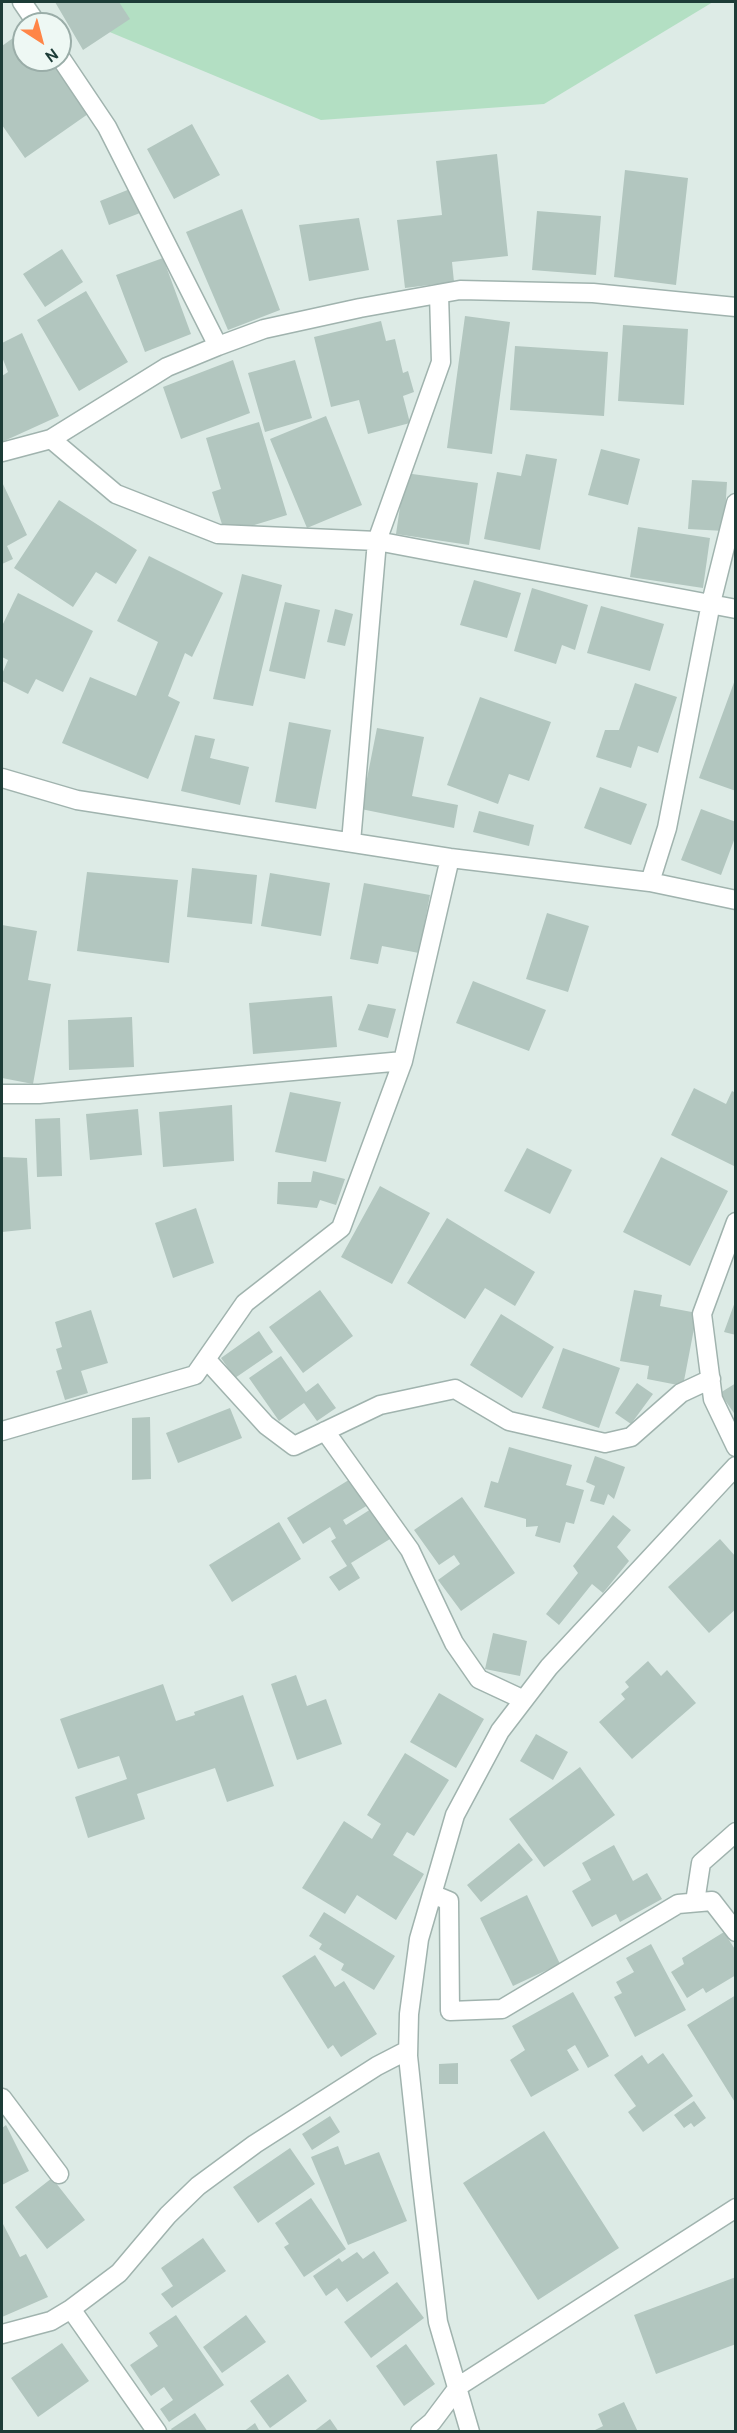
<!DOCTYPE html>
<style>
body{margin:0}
#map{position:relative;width:737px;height:2433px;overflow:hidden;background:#ddebe6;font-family:Cabin,sans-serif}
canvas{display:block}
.frame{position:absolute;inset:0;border:3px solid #1d3c37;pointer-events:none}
.north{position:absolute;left:12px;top:12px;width:60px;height:60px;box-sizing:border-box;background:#eef8f4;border:2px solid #9aada8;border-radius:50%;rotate:144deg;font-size:16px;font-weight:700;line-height:24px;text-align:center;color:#1d3c37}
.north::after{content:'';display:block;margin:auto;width:21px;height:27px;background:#ff8547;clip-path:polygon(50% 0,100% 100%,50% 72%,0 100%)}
</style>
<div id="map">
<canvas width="737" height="2433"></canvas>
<div class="frame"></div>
<div class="north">N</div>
</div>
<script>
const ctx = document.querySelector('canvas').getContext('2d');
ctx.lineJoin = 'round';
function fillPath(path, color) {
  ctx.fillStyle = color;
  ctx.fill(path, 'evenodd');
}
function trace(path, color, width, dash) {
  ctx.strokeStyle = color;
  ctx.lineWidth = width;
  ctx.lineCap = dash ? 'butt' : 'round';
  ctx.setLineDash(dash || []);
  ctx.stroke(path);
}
const green = new Path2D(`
 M73,2H713L544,104L321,120L88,23Z`);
const building = new Path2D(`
 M55,2H119L130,19L83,50Z
 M24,30V60H50L88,114L25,158L2,125V46Z
 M192,124L220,175L174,199L147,149Z
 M497,154L508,256L452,262L454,282L405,288L397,220L442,215L436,161Z
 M625,170L688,178L676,285L614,277Z
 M130,189L140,213L109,225L100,201Z
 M242,209L280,310L228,330L186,232Z
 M537,211L601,216L596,275L532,270Z
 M359,218L369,270L309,281L299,225Z
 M62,249L83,282L45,307L23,274Z
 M163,258L191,334L145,352L116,275Z
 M86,291L128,362L79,391L37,320Z
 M465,316L510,322L492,454L447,448Z
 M381,321L386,341L395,339L403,373L408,371L414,392L403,396L410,423L368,434L359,400L331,407L314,337Z
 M623,325L688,329L684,405L618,401Z
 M22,333L59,416L2,442V376L8,372L2,357V343Z
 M515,346L608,352L604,416L510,410Z
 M233,360L250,413L181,439L163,387Z
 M295,360L312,418L265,432L248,373Z
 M326,416L362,505L307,528L270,439Z
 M259,422L287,515L225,534L212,492L221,489L206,438Z
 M601,449L640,459L628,505L588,495Z
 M526,454L557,459L540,550L484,539L497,472L521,476Z
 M405,473L478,483L469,545L396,534Z
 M692,480L727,482L724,531L688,529Z
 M2,482L27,535L7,546L13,559L2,564Z
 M59,500L137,550L116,584L96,572L73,607L14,568Z
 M638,527L710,538L703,588L630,577Z
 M149,556L223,593L192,657L185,653L168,696L180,702L148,779L62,743L90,677L136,696L158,642L117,621Z
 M242,574L282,585L253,706L213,699Z
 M474,580L521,593L507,638L460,625Z
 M532,588L588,605L575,650L562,645L556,664L514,651Z
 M18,593L93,631L63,692L36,679L28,694L2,681V674L8,660L2,657V626Z
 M285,602L320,610L305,679L269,671Z
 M601,606L664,624L650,671L587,653Z
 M335,609L353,614L345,646L327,642Z
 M736,677V791L699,778Z
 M635,683L677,697L658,753L638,746L631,768L596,757L605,730H619Z
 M480,697L551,722L529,781L509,774L498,804L447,785Z
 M289,722L331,730L316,809L275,802Z
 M377,728L424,737L412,796L458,805L454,828L361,809Z
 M195,735L215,739L210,758L249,767L240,805L181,791Z
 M600,787L647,804L631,845L584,828Z
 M701,809L736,822V835L721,875L681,860Z
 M479,811L534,825L529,846L473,832Z
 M192,868L257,875L252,924L187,917Z
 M87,872L178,880L169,963L77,951Z
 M270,873L330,883L321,936L261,926Z
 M364,883L430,895L419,953L382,946L378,964L350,959Z
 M547,913L589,926L568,992L526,979Z
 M2,925L37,931L28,980L51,984L33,1084L2,1078Z
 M473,981L546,1010L529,1051L456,1023Z
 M332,996L337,1047L253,1054L249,1003Z
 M368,1004L396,1009L388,1038L358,1030Z
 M132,1017L134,1067L69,1070L68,1020Z
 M694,1088L726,1104L732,1091L736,1093V1167L671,1135Z
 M290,1092L341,1102L326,1162L275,1152Z
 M232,1105L234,1161L163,1167L159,1112Z
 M138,1109L142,1155L90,1160L86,1114Z
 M60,1118L62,1176L37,1177L35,1119Z
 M527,1148L572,1170L550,1214L504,1191Z
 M2,1157L27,1158L31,1229L2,1232Z
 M661,1157L728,1191L690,1266L623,1232Z
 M313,1171L345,1179L336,1205L320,1200L317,1208L277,1204L278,1182H311Z
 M380,1186L430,1213L392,1284L341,1257Z
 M196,1208L214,1263L173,1278L155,1223Z
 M447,1218L535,1272L515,1306L485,1288L465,1319L407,1283Z
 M320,1290L353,1336L303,1373L269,1327Z
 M634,1290L662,1295L660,1306L697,1313L683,1386L647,1379L649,1366L620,1361Z
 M736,1299V1335L724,1332Z
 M91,1310L108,1363L81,1371L88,1393L65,1400L56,1371L62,1369L56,1349L62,1347L55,1322Z
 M501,1314L554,1347L522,1398L470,1365Z
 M259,1331L273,1352L235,1378L221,1358Z
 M563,1348L620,1368L599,1428L542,1408Z
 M281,1356L306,1392L318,1383L336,1408L317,1421L304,1403L279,1421L249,1378Z
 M637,1383L653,1394L631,1424L615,1413Z
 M736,1383V1416L720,1393Z
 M230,1408L242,1438L178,1463L166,1433Z
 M150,1417L151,1479L132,1480V1418Z
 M509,1447L572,1465L566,1485L584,1490L574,1524L566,1522L560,1543L535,1536L538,1526L526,1527V1519L484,1507L491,1481L498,1483Z
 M595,1456L625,1467L614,1499L608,1494L604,1505L590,1501L595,1486L586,1482Z
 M352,1478L368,1505L343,1520L346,1525L371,1509L390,1539L351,1563L360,1578L339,1591L329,1577L347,1566L331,1541L336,1538L330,1527L303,1544L287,1518Z
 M462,1497L515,1573L461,1611L438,1580L460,1564L454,1555L439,1565L414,1530Z
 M613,1515L631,1530L617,1547L629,1561L603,1593L592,1584L559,1625L546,1614L578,1573L573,1566Z
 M279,1522L301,1559L232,1602L209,1565Z
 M720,1539L736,1557V1609L709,1633L668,1587Z
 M493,1633L527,1641L520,1676L485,1669Z
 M648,1661L661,1676L667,1670L696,1703L632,1759L599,1722L625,1699L621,1694L629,1687L625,1682Z
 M296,1675L307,1706L326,1699L342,1744L297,1760L271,1684Z
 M163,1684L176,1721L195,1715L194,1712L243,1695L274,1786L227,1802L215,1768L137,1794L145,1819L88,1838L75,1797L127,1779L119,1756L78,1769L60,1719Z
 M439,1693L484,1719L456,1768L410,1742Z
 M536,1734L568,1752L553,1780L520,1761Z
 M405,1753L449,1780L414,1836L407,1832L393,1855L424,1874L396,1920L357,1895L345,1914L302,1888L344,1821L372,1839L381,1824L367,1815Z
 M580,1767L615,1815L544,1867L509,1819Z
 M519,1843L533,1860L481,1902L467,1885Z
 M614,1845L633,1881L647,1873L662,1899L620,1922L616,1914L592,1927L572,1891L591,1880L582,1863Z
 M527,1895L560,1964L513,1986L480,1918Z
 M324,1912L395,1956L374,1990L341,1970L344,1964L319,1949L322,1944L309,1936Z
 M724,1932L736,1951V1975L706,1993L703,1988L687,1998L671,1972L684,1964L682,1958Z
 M651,1944L686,2010L635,2037L614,1997L622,1993L616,1982L634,1972L626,1958Z
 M315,1955L335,1987L344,1981L377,2034L341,2057L333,2045L328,2049L282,1976Z
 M573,1992L609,2056L588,2068L575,2045L567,2050L579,2070L531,2097L510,2060L525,2050L512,2026Z
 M736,1995V2104L687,2025Z
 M663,2053L693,2096L643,2132L628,2112L636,2106L614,2075L642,2055L648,2064Z
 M458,2063V2084H439V2064Z
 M694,2101L706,2118L694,2127L691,2123L684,2128L674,2115Z
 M330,2116L340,2132L312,2150L302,2134Z
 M6,2125L29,2171L2,2185V2128Z
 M544,2131L619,2248L538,2300L463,2183Z
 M338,2146L345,2165L379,2152L407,2221L348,2245L311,2157Z
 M290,2148L315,2184L258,2223L233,2187Z
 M52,2178L85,2220L47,2249L15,2207Z
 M311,2198L346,2249L304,2277L284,2247L289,2244L275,2223Z
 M2,2222L20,2257L26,2254L48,2297L2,2317Z
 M203,2238L226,2271L172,2308L161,2294L173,2286L161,2268Z
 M374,2251L389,2273L347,2302L337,2288L326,2296L313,2276L339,2258L342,2262L357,2252L363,2259Z
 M736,2277V2344L656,2374L634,2315Z
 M397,2282L424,2318L371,2358L344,2322Z
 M176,2315L224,2385L169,2422L160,2409L173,2400L164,2387L151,2396L130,2365L158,2346L149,2333Z
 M246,2315L266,2342L222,2373L203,2347Z
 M62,2343L89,2381L38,2417L11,2378Z
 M406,2344L435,2384L404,2406L376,2366Z
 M288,2374L307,2401L270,2428L250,2401Z
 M624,2402L638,2432H591L603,2426L598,2414Z
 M195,2413L208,2432H173L171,2429Z
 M330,2419L339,2432H313Z
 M255,2423L260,2432H243Z`);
const minor = new Path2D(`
 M22,2L37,24
 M60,57L107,127L218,346
 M439,294L441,362L377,541L736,609
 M51,439L116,494L218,534L377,541L351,842
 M2,452L51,439L167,367L218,346L264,329L360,308L460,290L593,293L736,307
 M2,778L77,800L450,858L650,882L736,900
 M650,882L667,828L711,603L736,503
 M2,1094H39L403,1061
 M736,1222L702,1314L713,1399L736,1447
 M206,1359L266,1425L294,1446L380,1405L455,1389L509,1421L605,1443L631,1437L681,1393L711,1379
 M2,1431L195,1375L245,1303L341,1228L403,1061L450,858
 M325,1431L410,1550L454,1643L479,1679L524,1700
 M432,1894L449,1901L450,2011L502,2009L678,1904L712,1901L736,1932
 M695,1902L701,1863L736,1832
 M2,2098L59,2174
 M2,2334L51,2321L71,2309
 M157,2432L71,2309L119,2273L168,2215L198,2186L255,2144L377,2066L408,2050
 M420,2432L432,2422L459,2386L736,2208
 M470,2432L438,2322L421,2178L408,2056L409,2014L419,1939L455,1815L500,1731L549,1667L736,1466`);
fillPath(green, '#b3dfc3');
fillPath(building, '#b2c6bf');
trace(minor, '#a0b3ae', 21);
trace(minor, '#fff', 18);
</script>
